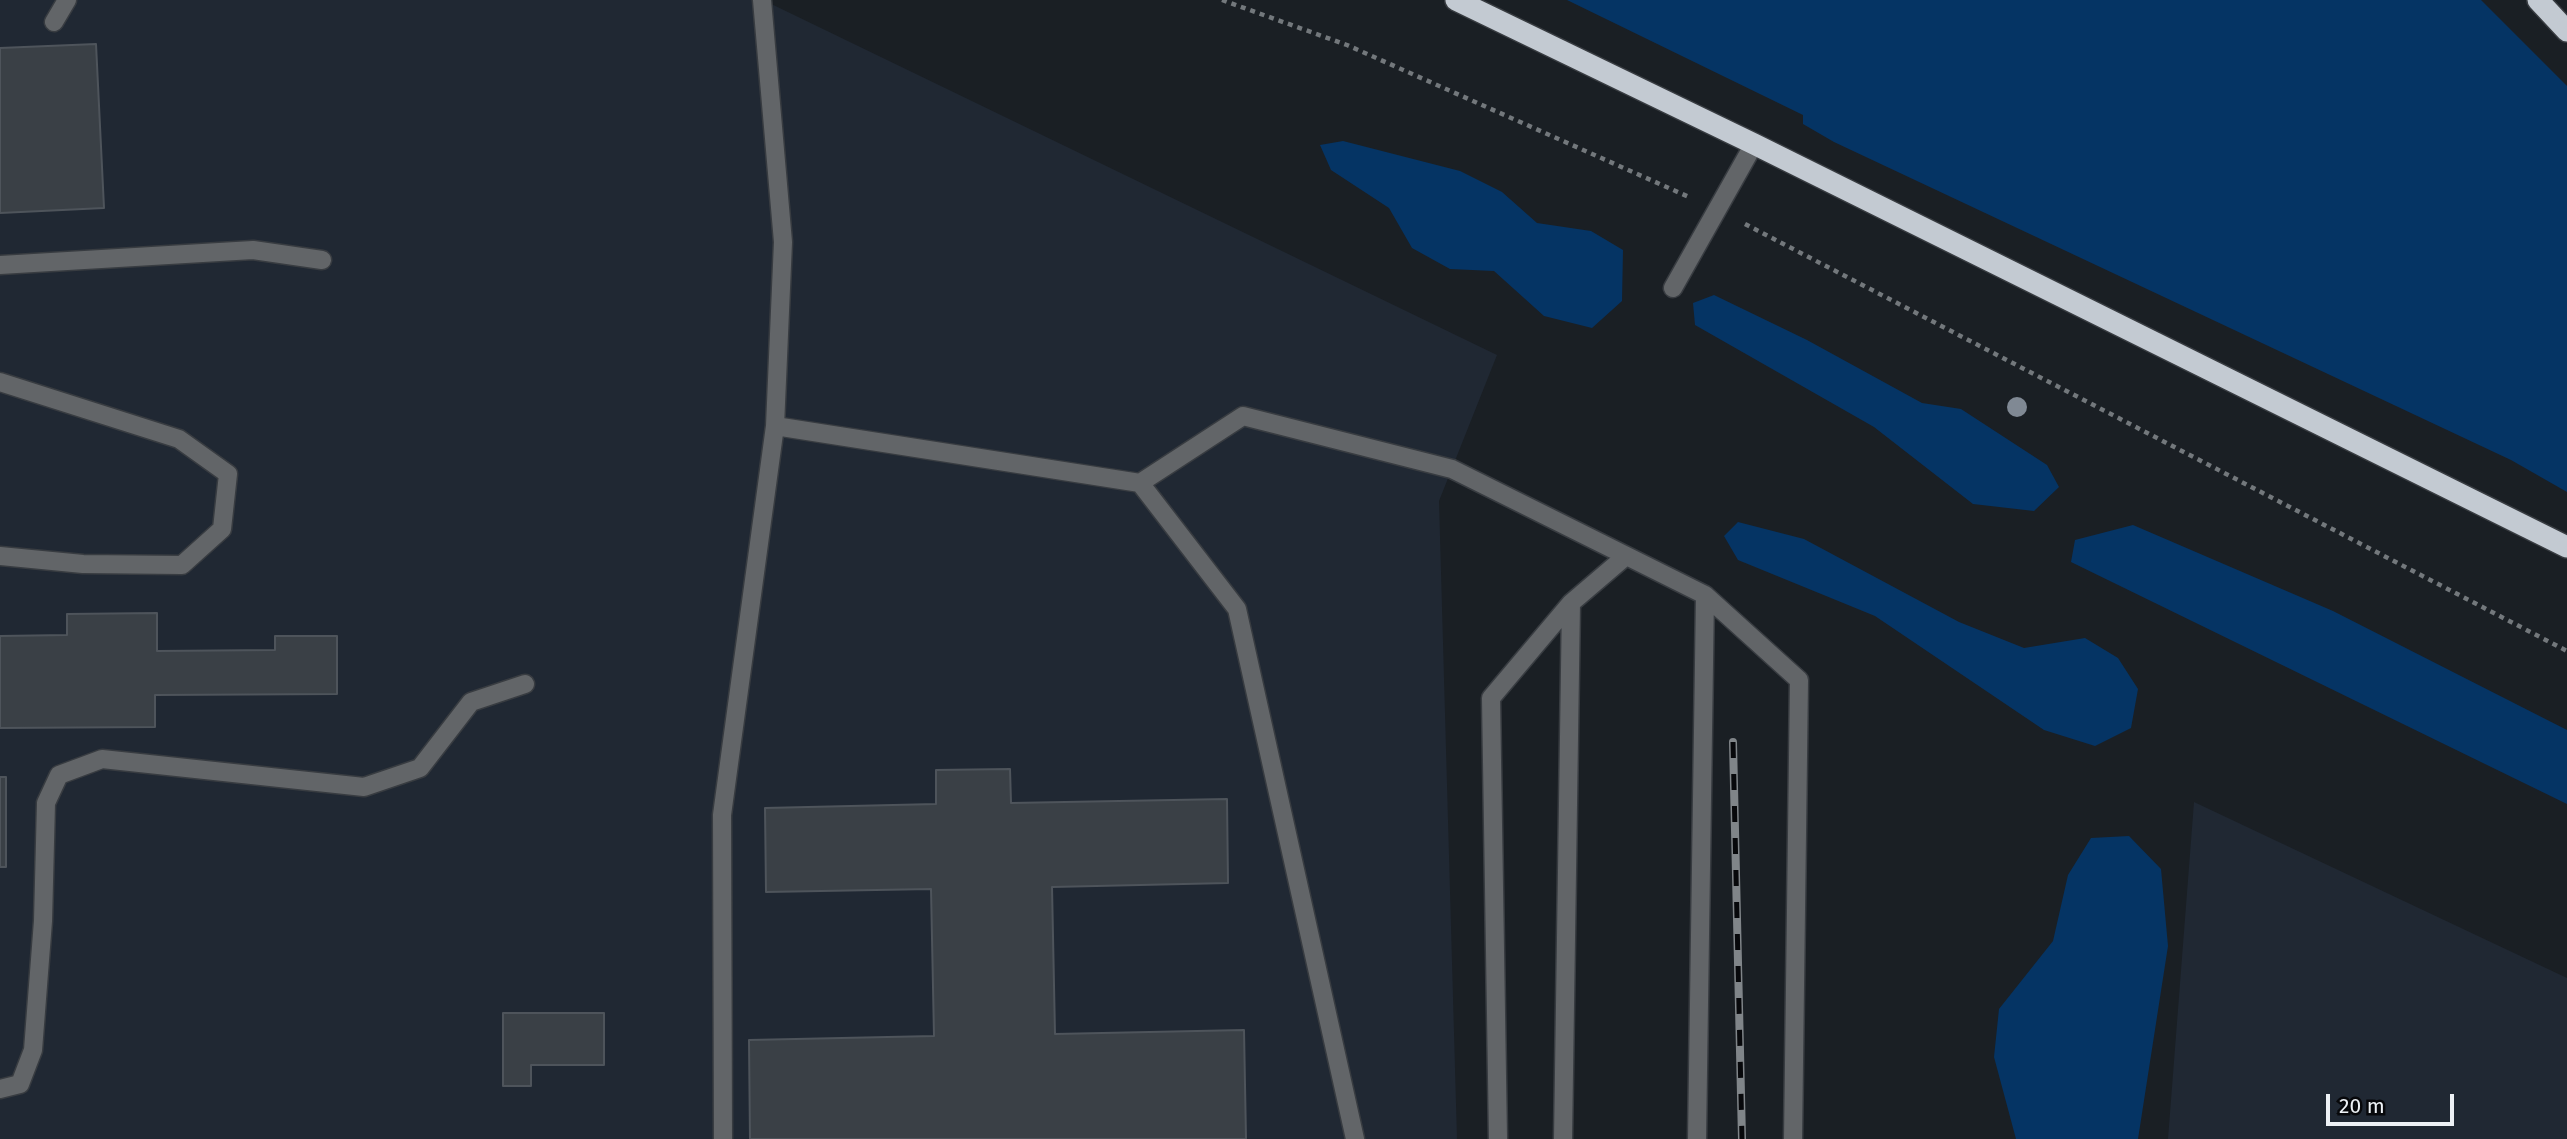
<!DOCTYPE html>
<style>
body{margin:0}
#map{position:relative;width:2567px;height:1139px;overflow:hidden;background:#1a1f24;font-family:"Fira Sans",sans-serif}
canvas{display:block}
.scale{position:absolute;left:2326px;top:1094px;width:128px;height:32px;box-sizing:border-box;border:4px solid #edf1f5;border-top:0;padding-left:9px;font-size:21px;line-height:24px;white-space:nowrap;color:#edf1f5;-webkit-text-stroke:5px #07080b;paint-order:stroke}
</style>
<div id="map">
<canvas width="2567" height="1139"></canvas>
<div class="scale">20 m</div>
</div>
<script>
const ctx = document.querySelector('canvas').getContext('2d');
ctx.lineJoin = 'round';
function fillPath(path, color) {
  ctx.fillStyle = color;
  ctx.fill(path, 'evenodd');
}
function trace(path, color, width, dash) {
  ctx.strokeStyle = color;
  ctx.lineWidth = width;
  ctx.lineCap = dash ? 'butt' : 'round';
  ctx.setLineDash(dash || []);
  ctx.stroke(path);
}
const built = new Path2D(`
 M0,0H763L1497,355L1439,501L1457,1139H0Z
 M2194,802L2567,978V1139H2168Z`);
const green = new Path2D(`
 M1567,0H2481L2567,86V492L2511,460L1834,142L1803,124V115Z
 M1343,141L1460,171L1502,192L1537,223L1591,231L1623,250L1622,301L1592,328L1544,316L1494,271L1450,269L1412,248L1389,208L1331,170L1320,145Z
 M1714,295L1807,340L1922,403L1961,409L2047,465L2059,487L2034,511L1973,504L1874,427L1695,325L1693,303Z
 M1738,522L1804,539L1959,622L2024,648L2085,638L2118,658L2138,689L2131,728L2095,746L2044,730L1875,616L1738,560L1724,536Z
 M2133,525L2333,611L2567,730V804L2071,562L2075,540Z
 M2129,836L2161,869L2168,946L2138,1139H2016L1994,1057L1999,1009L2053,941L2068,875L2091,838Z`);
const building = new Path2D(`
 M96,44L104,208L0,213V48Z
 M157,613V651L275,650V636H337V694L155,695V727L0,728V636L67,635V614Z
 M1010,769L1011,803L1227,799L1228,883L1052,887L1055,1034L1244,1030L1246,1139H750L749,1040L934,1036L931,889L766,892L765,808L936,804V770Z
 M0,777H6V867H0Z
 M503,1013H604V1065H531V1086H503Z`);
const path = new Path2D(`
 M1222,0L1347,45L1689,197
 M1745,224L2567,651`);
const lane = new Path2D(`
 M54,22L67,0
 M0,265L253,250L322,260
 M1673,288L1754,144
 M0,382L179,439L228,474L222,529L182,565L83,564L0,556
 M775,426L1140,483L1237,609L1355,1139
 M1140,483L1243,416L1452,469L1705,595L1697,1139
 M1705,595L1799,680L1793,1139
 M0,1089L20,1084L33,1050L43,921L46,803L59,775L102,759L364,787L420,768L471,702L525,684
 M723,1139L722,815L775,426L783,242L762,0
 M1498,1139L1491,698L1571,603
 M1563,1139L1571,603L1626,556`);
const highway = new Path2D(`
 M1456,0L1754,144L2567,547
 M2538,0L2567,31`);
const rail = new Path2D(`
 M1733,742L1742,1139`);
const trees = [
 [2017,407]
];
fillPath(built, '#202833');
fillPath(green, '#053464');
fillPath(building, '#3a4046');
trace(building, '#4e545b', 2);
trace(lane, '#383c41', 21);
trace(highway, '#383c41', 24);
trace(path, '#73787c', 4.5, [5, 5]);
trace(lane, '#626568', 18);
trace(highway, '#c3cad2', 21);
trace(rail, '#808589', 8);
trace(rail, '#07080b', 5, [16]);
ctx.fillStyle = '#808994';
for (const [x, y] of trees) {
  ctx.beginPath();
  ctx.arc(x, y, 10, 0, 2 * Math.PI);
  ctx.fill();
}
</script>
